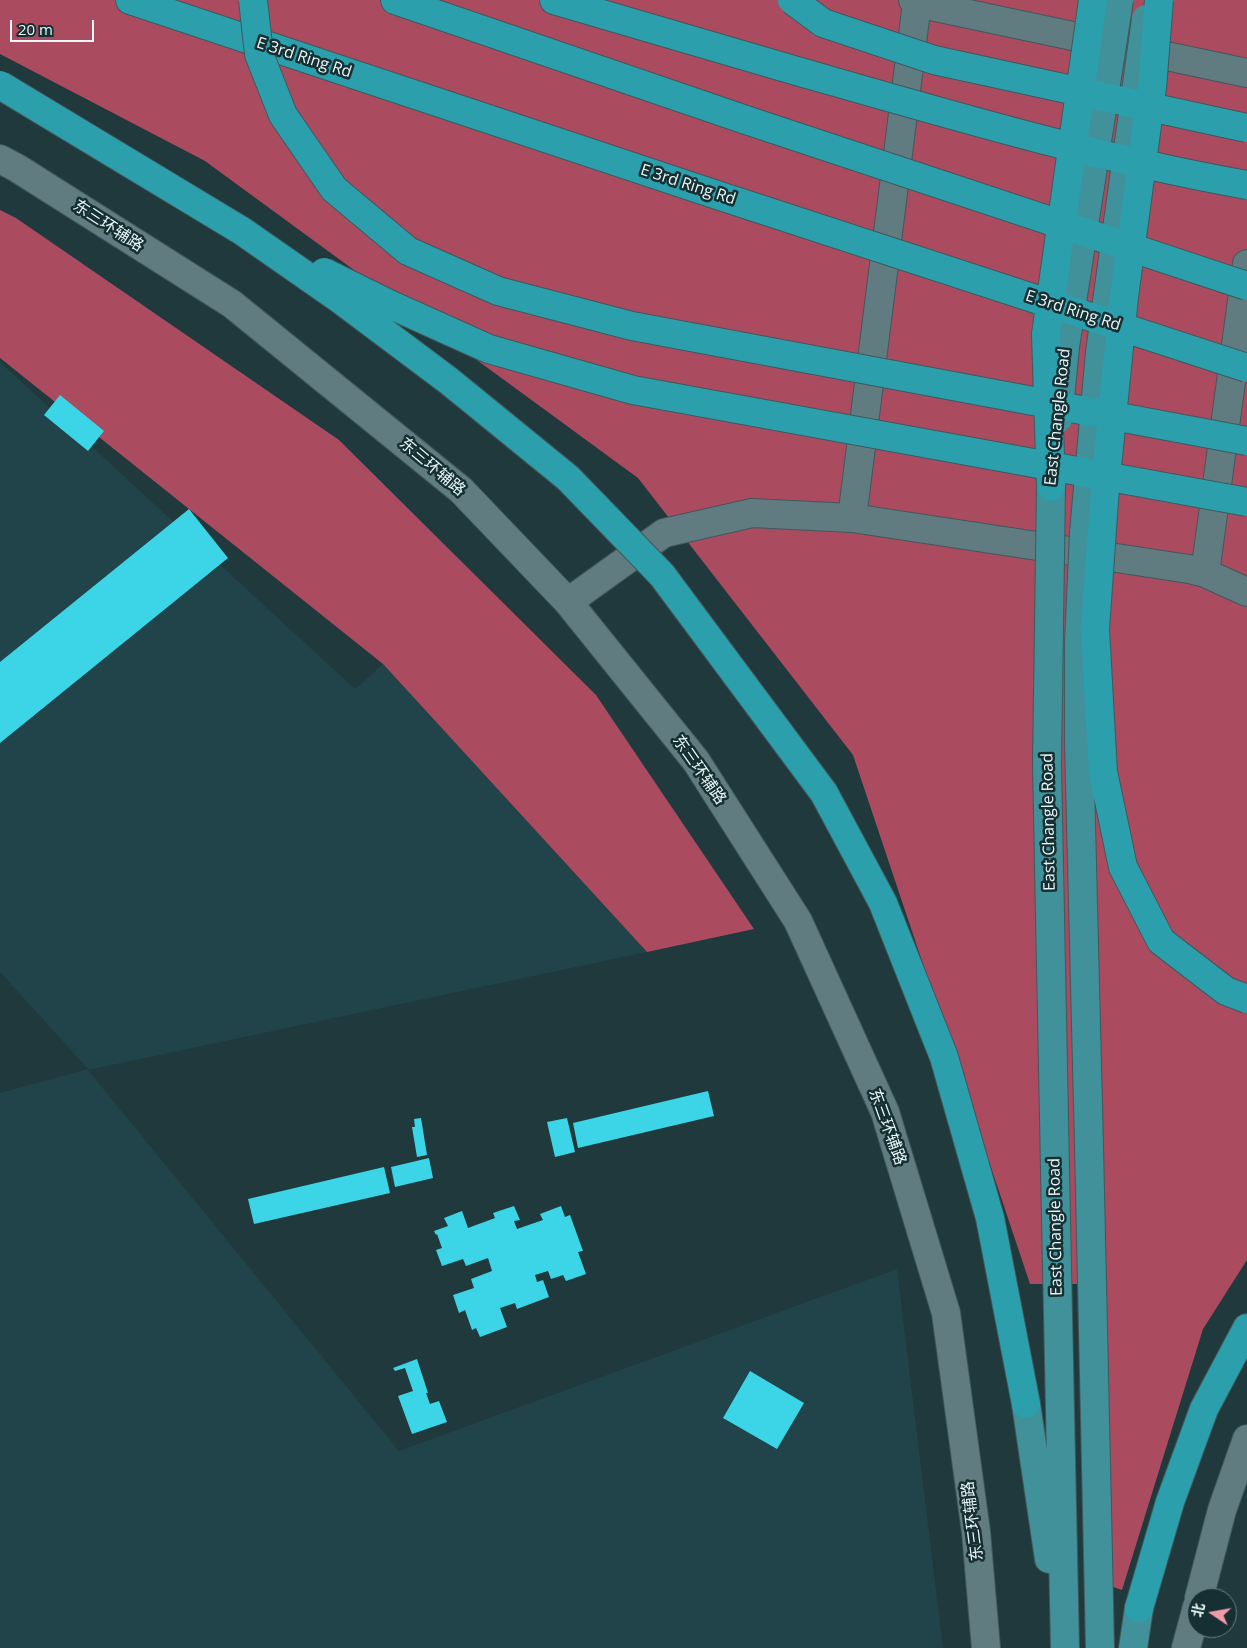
<!DOCTYPE html>
<meta charset="utf-8">
<style>
body{margin:0}
#map{position:relative;width:1247px;height:1648px;overflow:hidden;background:#1f393c;font-family:"Open Sans","Noto Sans SC",sans-serif}
canvas{display:block}
.north{position:absolute;left:1187px;top:1588px;width:50px;height:50px;box-sizing:border-box;background:#152f32;border:1px solid #697f82;border-radius:50%;rotate:282deg;font-size:14px;font-weight:700;line-height:20px;text-align:center;color:#e8f7f9}
.north::after{content:'';display:block;margin:auto;width:18px;height:22px;background:#f39aa9;clip-path:polygon(50% 0,100% 100%,50% 72%,0 100%)}
.scale{position:absolute;left:10px;top:20px;width:84px;height:22px;box-sizing:border-box;border:2px solid #e8f7f9;border-top:0;padding-left:6px;font-size:15px;line-height:18px;white-space:nowrap;color:#e8f7f9;-webkit-text-stroke:4px #152f32;paint-order:stroke}
</style>
<div id="map">
<canvas width="1247" height="1648"></canvas>
<div class="north">北</div>
<div class="scale">20 m</div>
</div>
<script>
const ctx = document.querySelector('canvas').getContext('2d');
ctx.lineJoin = 'round';
function fillPath(path, color) {
  ctx.fillStyle = color;
  ctx.fill(path, 'evenodd');
}
function trace(path, color, width, dash) {
  ctx.strokeStyle = color;
  ctx.lineWidth = width;
  ctx.lineCap = dash ? 'butt' : 'round';
  ctx.setLineDash(dash || []);
  ctx.stroke(path);
}
function drawText(font, color, halo, rows, align = 'center') {
  ctx.font = font + ' "Open Sans","Noto Sans SC",sans-serif';
  ctx.lineWidth = 5;
  ctx.setLineDash([]);
  ctx.textBaseline = 'middle';
  ctx.strokeStyle = halo;
  ctx.fillStyle = color;
  for (const [text, x, y, turn = 0] of rows) {
    ctx.save();
    ctx.translate(x, y);
    ctx.rotate((+turn || 0) * Math.PI / 180);
    ctx.textAlign = isNaN(turn) ? turn : align;
    if (halo) ctx.strokeText(text, 0, 0);
    ctx.fillText(text, 0, 0);
    ctx.restore();
  }
}
const built = new Path2D(`
 M0,362L355,689L383,664L647,952L88,1070L399,1451L897,1269L943,1648H0V1093L88,1069L0,972Z`);
const forest = new Path2D(`
 M0,0H1247V1260L1203,1329L1122,1590L1113,1587L1104,1284H1030L853,755L638,478L205,161L0,54Z
 M0,210L16,218L339,440L596,695L754,929L647,952L383,664L0,358Z`);
const building = new Path2D(`
 M60,395L104,431L88,451L44,415Z
 M189,509L228,558L0,743V662Z
 M708,1091L714,1116L578,1148L573,1123Z
 M421,1118L427,1155L417,1157L412,1127H415L414,1119Z
 M567,1118L575,1152L555,1157L547,1122Z
 M429,1158L433,1178L395,1187L391,1167Z
 M384,1167L390,1193L254,1224L248,1199Z
 M514,1206L520,1220L514,1221L517,1229L543,1220L540,1214L561,1206L565,1217L570,1215L583,1251L578,1252L586,1274L566,1281L563,1275L551,1279L548,1271L535,1275L537,1282L543,1280L549,1297L517,1309L515,1303L500,1308L507,1327L480,1337L476,1328L472,1330L465,1310L459,1313L453,1295L474,1288L471,1279L492,1271L488,1258L466,1266L463,1259L442,1266L436,1250L442,1248L437,1234L436,1235L434,1231L448,1226L444,1218L462,1211L468,1228L495,1218L493,1213Z
 M417,1359L428,1393H426L430,1404L439,1401L447,1422L412,1434L398,1396L413,1391L405,1368L395,1371L393,1368Z
 M750,1371L804,1403L777,1449L723,1418Z`);
const secondary = new Path2D(`
 M913,0L917,3L1247,73
 M0,159L17,168L232,304L461,490L568,602L696,761L798,921L885,1112L946,1313L976,1532L986,1648
 M852,518L917,3
 M1205,573L1247,264
 M568,602L664,533L752,513L852,518L1189,569L1205,573L1247,592
 M1199,1598L1222,1510L1247,1439
 M1186,1648L1197,1607`);
const primary = new Path2D(`
 M1089,1146L1100,1648
 M1056,1219L1065,1648
 M1026,1404L1049,1559
 M1133,1648L1139,1608`);
const highway = new Path2D(`
 M130,0L711,193
 M395,0L746,120
 M554,0L783,67
 M1139,1608L1170,1502L1204,1409L1247,1328`);
const primaryBridge = new Path2D(`
 M1058,419L1065,347L1119,0
 M1053,464L1051,487L1047,764L1056,1219
 M1089,1146L1079,743V642L1084,533L1100,352L1146,19`);
const highwayBridge = new Path2D(`
 M253,0L259,54L283,115L334,189L408,251L498,291L632,326L1247,441
 M792,0L823,23L934,60L1247,128
 M1159,0L1152,88L1124,297L1105,487L1095,629L1103,772L1123,867L1161,941L1226,991L1247,999
 M783,67C937,111 1090,157 1247,185
 M0,85L242,231L341,300L449,381L568,478L662,575L824,793L883,903L944,1057L990,1218L1026,1404
 M746,120L1247,286
 M711,193L1247,368
 M324,272L389,304L489,349L633,390L1247,502
 M1051,487L1046,334L1093,0`);
const streetNames = [
 ["E 3rd Ring Rd",304,58,18],
 ["E 3rd Ring Rd",688,185,18],
 ["东三环辅路",108,226,33],
 ["E 3rd Ring Rd",1073,311,18],
 ["East Changle Road",1058,417,-84],
 ["东三环辅路",432,467,40],
 ["东三环辅路",699,770,55],
 ["East Changle Road",1049,822,-91],
 ["东三环辅路",887,1127,70],
 ["East Changle Road",1056,1227,-91],
 ["东三环辅路",973,1521,-97]
];
fillPath(built, '#204449');
fillPath(forest, '#aa4b60');
fillPath(building, '#3bd5e7');
trace(secondary, '#40585b', 30);
trace(primary, '#40585b', 30);
trace(highway, '#40585b', 30);
trace(secondary, '#607c80', 28);
trace(primary, '#41919a', 28);
trace(highway, '#2c9fac', 28);
trace(primaryBridge, '#40585b', 30, []);
trace(highwayBridge, '#40585b', 30, []);
trace(primaryBridge, '#41919a', 28);
trace(highwayBridge, '#2c9fac', 28);
drawText('16px', '#e8f7f9', '#152f32', streetNames);
</script>
